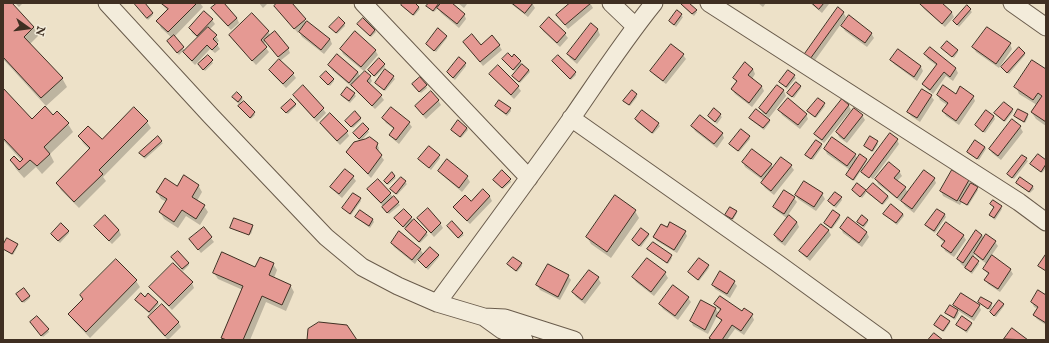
<!DOCTYPE html>
<style>
body{margin:0}
#map{position:relative;width:1049px;height:343px;overflow:hidden;background:#ede1c8;font-family:"IM FELL English",serif}
canvas{display:block}
.frame{position:absolute;inset:0;border:4px solid #3f2f22;pointer-events:none}
.north{position:absolute;left:8px;top:8px;width:40px;height:40px;-webkit-text-stroke:3px #f3ecdb;paint-order:stroke;rotate:104deg;font-size:11px;font-weight:700;line-height:16px;text-align:center;color:#3f2f22}
.north::after{content:'';display:block;margin:auto;width:14px;height:18px;background:#3f2f22;clip-path:polygon(50% 0,100% 100%,50% 72%,0 100%)}
</style>
<div id="map">
<canvas width="1049" height="343"></canvas>
<div class="frame"></div>
<div class="north">N</div>
</div>
<script>
const ctx = document.querySelector('canvas').getContext('2d');
ctx.lineJoin = 'round';
function fillPath(path, color) {
  ctx.fillStyle = color;
  ctx.fill(path, 'evenodd');
}
function trace(path, color, width, dash) {
  ctx.strokeStyle = color;
  ctx.lineWidth = width;
  ctx.lineCap = dash ? 'butt' : 'round';
  ctx.setLineDash(dash || []);
  ctx.stroke(path);
}
const shadow = new Path2D(`
 M3,3H11L34,28L38,36L30,44L62,78L67,87L46,106L3,59Z
 M15,3H23L19,7Z
 M135,3H144L153,15L148,20Z
 M161,3H200L203,7L174,37L185,51L198,38L192,33L190,28L212,20L215,24L210,29L216,36L219,41L216,43L220,49L215,53L210,49L195,65L187,57L183,51L179,55L169,43L172,38L161,28L158,21L168,11Z
 M219,3H222L237,18L239,23L231,30L215,13L213,9Z
 M259,3H268L263,8Z
 M278,3H290L307,23L330,39L332,44L324,54L302,37L299,31L298,33L278,10Z
 M405,3H413L420,9L414,16L404,8L403,6Z
 M430,3H439L441,5L443,3H450L464,14L466,19L459,28L441,13L438,8L434,12L429,8Z
 M458,3H467V4L464,8Z
 M510,3H532L535,8L528,17Z
 M572,3H590L593,8L568,29L557,15Z
 M683,3H688L697,12L694,16L683,6L682,4Z
 M758,3H766L763,7Z
 M810,3H828L829,4L822,13Z
 M923,3H940L952,13L954,17L945,27L924,9L921,5Z
 M967,7L972,12L959,27L954,21Z
 M677,12L683,17L676,27L670,21Z
 M843,12L846,17L813,63L808,59Z
 M252,15L268,32L271,36L288,48L290,53L280,61L293,74L296,78L286,88L273,75L270,70L280,59L266,41L263,44L269,52L256,65L233,40L230,36Z
 M344,24L345,26L337,34L331,27Z
 M591,25L598,30L600,35L577,64L570,58L568,54Z
 M359,26L375,30L376,32L371,37Z
 M842,26L871,33L874,38L867,47L845,31Z
 M541,27L565,34L568,38L560,47L543,31Z
 M446,36L447,38L436,52L427,44Z
 M464,42L481,46L499,45L502,50L483,66L467,46Z
 M1010,44L1012,49L999,68L976,52L973,47Z
 M942,48L957,50L958,52L954,58L944,50Z
 M341,49L375,50L378,55L364,71L370,77L372,81L369,85L381,96L384,100L375,109L355,90L353,86L352,87L332,70L329,65L337,55L358,72L360,77L365,72L343,54Z
 M930,49L956,69L958,73L953,81L946,76L933,94L926,88L923,84L937,66L928,59L925,54Z
 M898,50L921,67L923,71L917,81L894,64L891,60Z
 M1024,53L1025,55L1009,74L1003,69Z
 M683,55L686,59L666,84L654,75L652,71Z
 M514,56L522,64L514,71L504,61L512,58Z
 M208,57L213,63L205,71L201,67Z
 M553,62L575,73L576,75L571,80Z
 M465,64L466,66L455,80L449,75L448,73Z
 M384,65L385,67L375,77L370,72Z
 M753,69L755,74L752,79L762,87L764,91L752,107L735,94L732,89L737,83L734,78Z
 M529,70L530,72L520,83L513,76Z
 M1046,70V126L1036,119L1032,113L1037,105L1019,94L1016,87Z
 M386,71L395,79L385,91L376,83Z
 M788,71L796,78L787,89L780,82Z
 M491,74L518,87L521,91L514,99L493,78Z
 M333,79L334,81L330,86L323,80Z
 M426,86L427,88L421,93L414,87Z
 M777,86L784,91L786,96L769,118L763,113L760,108Z
 M800,86L801,88L794,98L789,95L788,93Z
 M303,87L323,109L326,113L317,122L296,99L294,95Z
 M347,88L356,96L350,103L343,97Z
 M3,89L32,120L52,116L68,124L73,132L50,154L54,162L42,174L36,167L24,178L16,169L11,160L20,163L22,161L3,140Z
 M237,93L243,99L239,104L233,98Z
 M636,95L637,97L630,106L626,103L625,101Z
 M938,95H956L973,96L975,101L959,125L946,116L943,111L947,105L940,100Z
 M931,96L934,100L920,122L911,116L908,112Z
 M818,99L825,106L816,118L809,111Z
 M438,100L441,105L426,119L419,111L416,106Z
 M842,101L849,106L851,110L824,143L818,138L815,134Z
 M244,102L255,115L251,119L241,108Z
 M295,104L296,106L288,114L283,110Z
 M496,106L510,109L511,111L507,116L497,108Z
 M714,110L722,117L717,124L709,116Z
 M780,110L806,114L808,119L800,129L782,115Z
 M1012,110L1013,112L1005,122L996,113Z
 M986,112L994,117L995,119L985,133L977,127L976,125Z
 M862,115L865,120L847,143L839,137L837,132Z
 M1027,115L1028,117L1025,123L1016,118L1015,116Z
 M360,118L361,120L353,128L348,123Z
 M383,118L409,123L412,127L399,144L393,139L390,135L394,129L386,123Z
 M750,118L769,120L770,122L764,130L751,120Z
 M636,120L658,124L660,126L653,134L637,122Z
 M1012,120L1020,127L1023,132L1001,160L992,153L990,149Z
 M147,122L151,128L103,177L106,181L79,208L61,190L57,183L90,150L83,143L79,136L102,141Z
 M321,124L347,132L349,136L340,145L324,128Z
 M363,125L369,132L361,141L355,135Z
 M693,126L722,133L724,138L717,148L695,131Z
 M467,128L468,130L461,138L452,130Z
 M749,137L750,139L739,152L730,144Z
 M833,138L855,155L858,159H866L867,161L854,181L848,177L847,175L850,170L827,154L825,149Z
 M897,140L899,144L873,179L865,173V176L872,181L865,176L862,172Z
 M161,142L163,143L145,159L142,155Z
 M877,142L878,144L873,152L866,148L865,146Z
 M377,144L379,148L378,152L384,160L371,178L350,156L347,152Z
 M821,145L822,147L813,160L808,157Z
 M429,147L440,158L431,170L419,159Z
 M985,147L986,149L979,160L969,154L968,152Z
 M1022,156L1028,161L1014,179L1009,176Z
 M447,161L467,177L470,182L462,192L442,175L439,171Z
 M743,162L771,164L773,169L791,166L794,170L774,195L765,188L762,183L764,181L745,167Z
 M1046,162V168L1042,173L1033,166L1032,164Z
 M899,171L902,176L897,181L905,188L908,193L934,178L936,183L914,213L905,206L901,200L900,201L878,184L876,179Z
 M952,171L969,181L971,185L977,188L978,190L968,206L962,202L960,205L943,196L941,191Z
 M394,176L396,178L388,185L386,183Z
 M353,177L356,181L342,198L334,191L331,187Z
 M401,178L407,184L397,195L393,191Z
 M1021,178L1033,187L1034,189L1030,193L1019,185Z
 M378,180L400,205L389,214L384,209V207L371,194L369,189Z
 M510,180L511,182L503,189L495,182Z
 M198,185L202,192L197,201L204,206L208,212L200,225L186,216L178,228L164,219L160,212L167,202L161,199L157,192L177,188Z
 M873,185L888,196L889,198L883,205L869,194L868,192Z
 M483,190L490,197L492,201L470,224L457,212L454,207L471,203Z
 M853,190L865,191L866,193L862,198Z
 M822,194L825,199L816,211L798,199L796,195Z
 M794,198L797,202L788,215L797,222L799,227L785,246L777,240L775,235L788,219L777,211L774,207Z
 M841,198L842,200L836,208L829,202Z
 M360,199L361,201L351,215L345,210L343,208Z
 M991,204L1001,207L1002,209L995,220L990,215L994,208Z
 M937,210L945,215L946,217L935,233L928,228L927,226Z
 M360,211L373,220L374,222L370,228L358,219L357,217Z
 M635,211L639,218L611,258L591,244L587,237Z
 M736,211L737,213L733,220L727,217L726,215Z
 M884,214H903L904,216L897,225L886,216Z
 M839,216L840,218L832,229L826,225L825,223Z
 M411,218L413,221L428,235L420,243L407,231L405,227L404,228L396,220Z
 M418,218L440,223L443,228L434,237L421,223Z
 M848,219L867,233L869,237L862,247L843,233L841,228Z
 M867,220L868,222L864,228L858,222Z
 M821,225L829,231L831,235L810,261L803,255L800,251Z
 M95,226L119,230L121,235L112,244L98,230Z
 M252,226L253,228L251,234L232,227Z
 M203,228L214,242L201,253L190,239Z
 M449,228L462,234L464,235L459,239Z
 M667,229L685,232L687,236L677,253L657,241L654,237Z
 M68,231L69,233L60,243L53,236Z
 M648,234L649,236L641,247L634,242Z
 M938,235H963L966,240L954,257L945,251L943,246L945,243L941,240Z
 M982,235L984,239L995,242L998,246L991,256L1010,269L1013,274L1000,292L988,284L986,280L989,275L987,273L984,269L987,264L977,257L975,254L973,257L979,264L972,274L961,264L958,259Z
 M392,243L420,249L424,255H438L439,257L428,270L418,259L415,264L394,247Z
 M17,244L18,246L13,255L3,249V247Z
 M648,249L671,256L672,258L668,264L650,251Z
 M173,259L188,263L189,265L183,271Z
 M273,264L277,270L274,278L290,285L294,292L286,311L266,302L250,340H224L222,338L243,290L218,279L214,273L256,268Z
 M508,264H521L522,266L517,272Z
 M708,266L709,268L699,281L689,272Z
 M665,273L668,278L654,296L636,282L633,277Z
 M568,276L571,280L560,300L540,290L537,285Z
 M598,278L601,283L585,304L576,297L573,292Z
 M136,281L140,287L90,338L73,320L69,314L83,299Z
 M734,282L737,286L730,298L715,289L713,285Z
 M192,283L194,288L172,310L153,291L151,287Z
 M17,294L29,296L30,298L24,303Z
 M1046,296V325L1037,319L1034,315L1038,309L1034,307L1032,302Z
 M145,298L157,302L159,304L150,314L137,302Z
 M688,298L691,302L678,320L663,309L660,304Z
 M701,301L716,309L719,314L721,311L717,308L715,304L752,315L754,320L744,335L735,329L727,340H712L710,338L722,322L717,316L708,334L693,326L691,321Z
 M979,302L991,304L992,306L990,310L980,304Z
 M1003,304L1004,306L996,317L992,314Z
 M162,305L179,323L181,327L168,340L151,322L149,317Z
 M954,305L979,306L981,310L974,321L957,310L959,313L955,320L948,315L946,313L951,306L958,311Z
 M949,321L950,323L944,332L936,327L935,325Z
 M971,323L972,325L967,333L959,327L957,325Z
 M32,324L48,330L49,332L43,337Z
 M1013,330L1026,340H1005Z`);
const building = new Path2D(`
 M3,3H12L34,27L24,37L63,78L41,98L3,57Z
 M134,3H145L153,13L147,18Z
 M161,3H197L168,32L156,21L168,9Z
 M217,3H224L237,18L228,26L211,8Z
 M277,3H292L306,19L294,29L274,6Z
 M403,3H415L419,7L413,15L401,5Z
 M429,3H439L433,11L426,6Z
 M441,3H452L465,14L457,24L437,8Z
 M512,3H533L525,13Z
 M570,3H591L565,25L556,15Z
 M681,3H689L697,10L692,14L681,4Z
 M812,3H824L819,9Z
 M922,3H942L952,12L942,24L920,4Z
 M967,5L971,9L957,25L953,21Z
 M838,7L844,12L810,59L804,55Z
 M677,10L682,14L674,25L669,21Z
 M204,11L213,19L197,36L189,28Z
 M252,13L269,31L261,40L267,47L252,61L229,35Z
 M849,15L872,33L865,43L841,26Z
 M339,17L345,23L336,33L329,27Z
 M549,17L566,33L557,43L540,27Z
 M363,18L375,30L370,36L357,24Z
 M307,21L330,39L321,50L299,32Z
 M591,23L598,29L575,60L567,54Z
 M208,27L217,35L213,39L218,44L212,50L207,45L192,61L183,52Z
 M987,27L1011,43L996,64L972,47Z
 M438,28L447,36L434,51L426,44Z
 M275,31L289,48L278,57L264,40Z
 M355,31L376,50L361,67L340,49Z
 M472,34L481,45L492,35L500,45L480,62L463,42Z
 M174,35L184,47L177,53L167,41Z
 M947,41L958,50L952,57L941,48Z
 M671,44L684,54L663,81L650,71Z
 M930,47L956,68L950,77L944,72L930,90L922,84L937,64L924,54Z
 M1019,47L1025,53L1007,73L1001,67Z
 M898,49L921,66L914,77L890,60Z
 M508,53L512,57L514,54L521,61L513,70L502,59Z
 M337,54L358,72L349,83L328,65Z
 M208,55L213,60L203,70L198,64Z
 M558,55L576,72L570,79L552,61Z
 M459,57L466,63L453,78L447,72Z
 M379,58L385,64L374,76L368,70Z
 M279,59L294,73L283,84L269,70Z
 M1032,60L1046,69V122L1031,112L1042,96L1038,93L1033,100L1014,87Z
 M745,62L753,69L748,75L762,86L749,103L731,89L737,81L733,78Z
 M522,64L529,70L519,82L512,76Z
 M498,65L519,86L511,95L489,74Z
 M385,69L394,76L384,90L375,83Z
 M788,70L795,75L786,87L779,82Z
 M326,71L334,79L328,85L320,77Z
 M365,71L371,76L367,81L382,95L372,106L351,85Z
 M420,77L427,85L419,92L412,84Z
 M796,82L801,86L792,97L787,93Z
 M303,85L324,108L314,118L293,95Z
 M777,85L784,90L766,114L759,108Z
 M943,85L956,94L960,86L974,96L956,121L942,111L948,103L937,95Z
 M347,87L355,93L349,101L341,95Z
 M3,88L32,119L45,106L53,115L57,111L69,123L44,147L50,154L37,166L30,160L19,170L10,160L14,156L20,162L23,159L3,138Z
 M922,89L932,95L917,118L907,112Z
 M632,90L637,94L629,105L623,101Z
 M431,91L439,100L423,115L415,106Z
 M237,92L242,97L238,102L232,97Z
 M788,98L807,114L798,125L778,110Z
 M818,98L825,103L815,117L807,111Z
 M291,99L296,104L286,113L281,108Z
 M842,99L849,105L822,140L814,134Z
 M499,100L511,108L506,114L495,106Z
 M244,101L255,112L250,118L238,106Z
 M1004,102L1013,109L1004,121L994,113Z
 M134,107L148,121L99,170L103,174L74,202L56,183L90,148L78,136L88,126L102,139Z
 M391,107L410,122L396,140L389,135L394,128L382,118Z
 M714,108L721,114L715,122L708,116Z
 M854,108L863,115L844,139L836,132Z
 M756,109L770,120L763,128L749,118Z
 M1018,109L1028,114L1024,122L1014,116Z
 M642,110L659,123L652,133L635,119Z
 M986,110L994,116L983,132L975,125Z
 M355,111L361,118L351,127L345,121Z
 M330,113L348,131L337,141L320,123Z
 M700,115L723,133L714,144L691,126Z
 M1012,119L1021,126L998,156L989,149Z
 M458,120L467,128L460,137L451,130Z
 M363,123L369,129L359,139L353,133Z
 M741,129L750,136L738,151L729,144Z
 M890,133L898,139L869,178L861,172Z
 M158,136L162,141L144,157L139,153Z
 M870,136L878,141L872,151L864,146Z
 M370,137L378,143L376,148L382,155L368,174L346,152L354,142L365,139Z
 M832,137L856,154L847,166L824,149Z
 M816,140L822,144L811,159L805,155Z
 M975,140L985,147L977,159L967,152Z
 M429,146L440,155L429,168L418,159Z
 M752,149L772,164L761,177L742,162Z
 M860,154L867,159L853,180L846,175Z
 M1038,154L1046,160V164L1041,172L1030,164Z
 M1022,155L1027,158L1012,178L1007,174Z
 M781,157L792,165L771,191L761,183Z
 M447,159L468,176L459,188L438,171Z
 M889,162L900,171L894,178L906,187L897,198L875,179Z
 M345,169L354,176L339,194L330,187Z
 M502,170L511,179L502,188L493,180Z
 M924,170L935,178L912,209L901,201Z
 M952,170L969,180L957,201L940,191Z
 M392,172L395,176L387,184L384,181Z
 M184,175L199,185L192,197L205,205L196,219L182,210L174,222L159,212L167,199L156,192L165,178L177,186Z
 M401,177L406,181L396,194L390,189Z
 M1020,177L1033,186L1029,192L1016,183Z
 M378,179L391,193L381,203L367,189Z
 M804,181L823,193L814,207L795,195Z
 M857,183L866,190L860,197L852,190Z
 M873,183L888,196L882,204L866,191Z
 M971,183L978,187L967,205L960,201Z
 M483,189L490,196L467,221L453,207L465,195L471,201Z
 M784,190L795,197L784,214L773,207Z
 M835,192L842,197L834,206L828,201Z
 M353,193L361,198L350,214L342,208Z
 M615,195L636,210L607,252L586,237Z
 M394,196L399,202L387,213L382,207Z
 M993,200L1002,206L994,218L989,215L994,207L990,204Z
 M891,204L903,214L896,223L883,214Z
 M730,207L737,211L732,219L725,215Z
 M428,208L441,223L431,233L417,218Z
 M404,209L412,217L403,227L394,218Z
 M937,209L945,214L934,231L925,225Z
 M360,210L373,219L369,226L355,217Z
 M833,210L840,215L831,228L824,223Z
 M105,215L119,230L109,241L94,226Z
 M789,215L797,222L782,242L774,235Z
 M862,215L868,220L863,226L857,222Z
 M848,217L867,232L859,243L840,228Z
 M234,218L253,225L249,235L230,228Z
 M414,219L427,232L419,242L405,229Z
 M452,221L463,233L458,238L447,226Z
 M670,222L686,231L674,250L653,237L661,224L667,227Z
 M946,222L964,235L951,253L941,246L945,241L937,235Z
 M61,223L69,231L58,241L51,234Z
 M821,224L829,230L807,257L799,251Z
 M204,227L212,237L198,250L189,239Z
 M641,228L649,234L639,246L632,240Z
 M976,230L982,235L963,263L957,259Z
 M399,231L421,249L412,260L391,243Z
 M986,234L996,241L983,260L974,253Z
 M7,238L18,244L12,254L3,249V245Z
 M653,242L672,255L667,263L647,249Z
 M430,247L439,255L426,268L418,260Z
 M178,251L189,263L182,269L171,257Z
 M222,252L255,267L260,257L274,263L269,275L291,285L282,305L262,296L243,340H227L221,338L243,286L213,273Z
 M1046,254V271L1038,266Z
 M992,255L1011,269L998,289L984,280L989,273L983,269Z
 M973,256L979,261L971,272L965,268Z
 M513,257L522,263L516,271L507,264Z
 M647,258L666,272L651,292L632,277Z
 M699,258L709,265L698,280L688,272Z
 M116,259L137,280L86,332L68,314L83,299L80,295Z
 M173,263L193,282L169,306L149,287Z
 M548,264L569,275L558,297L536,285Z
 M589,270L599,277L582,300L572,292Z
 M720,271L735,281L727,294L712,285Z
 M673,285L689,297L675,316L659,304Z
 M24,288L30,296L22,302L16,294Z
 M1038,290L1046,295V323L1033,315L1038,307L1031,302Z
 M141,293L145,297L148,293L158,302L149,312L135,300Z
 M961,293L980,305L972,317L953,305Z
 M720,296L742,311L744,308L753,314L741,331L732,325L722,340H712L709,338L722,320L716,316L721,309L714,304Z
 M981,297L992,303L988,309L978,302Z
 M701,300L716,308L705,330L690,321Z
 M999,300L1004,304L994,316L990,312Z
 M162,304L179,322L165,336L148,317Z
 M950,305L958,310L954,318L945,313Z
 M941,315L950,321L943,331L934,325Z
 M37,316L49,329L41,336L30,322Z
 M962,316L972,323L966,331L956,325Z
 M319,322L347,325L357,340H307L308,329Z
 M1012,328L1028,340L1004,339Z
 M934,333L943,340H928Z`);
const minor = new Path2D(`
 M107,3L210,115L326,237L362,267L398,286L437,303L484,317L505,318L574,340
 M363,3L529,178
 M611,3L635,26
 M709,3L1019,202L1046,222
 M1012,3L1046,27
 M571,118L777,263L883,340
 M437,303C482,242 527,181 571,119C598,80 624,40 654,3
 M484,317L502,330L524,340`);
fillPath(shadow, '#0003');
fillPath(building, '#e59993');
trace(building, '#3f2f22', 1);
trace(minor, '#6a5c4c', 19);
trace(minor, '#f3ecdb', 17);
</script>
